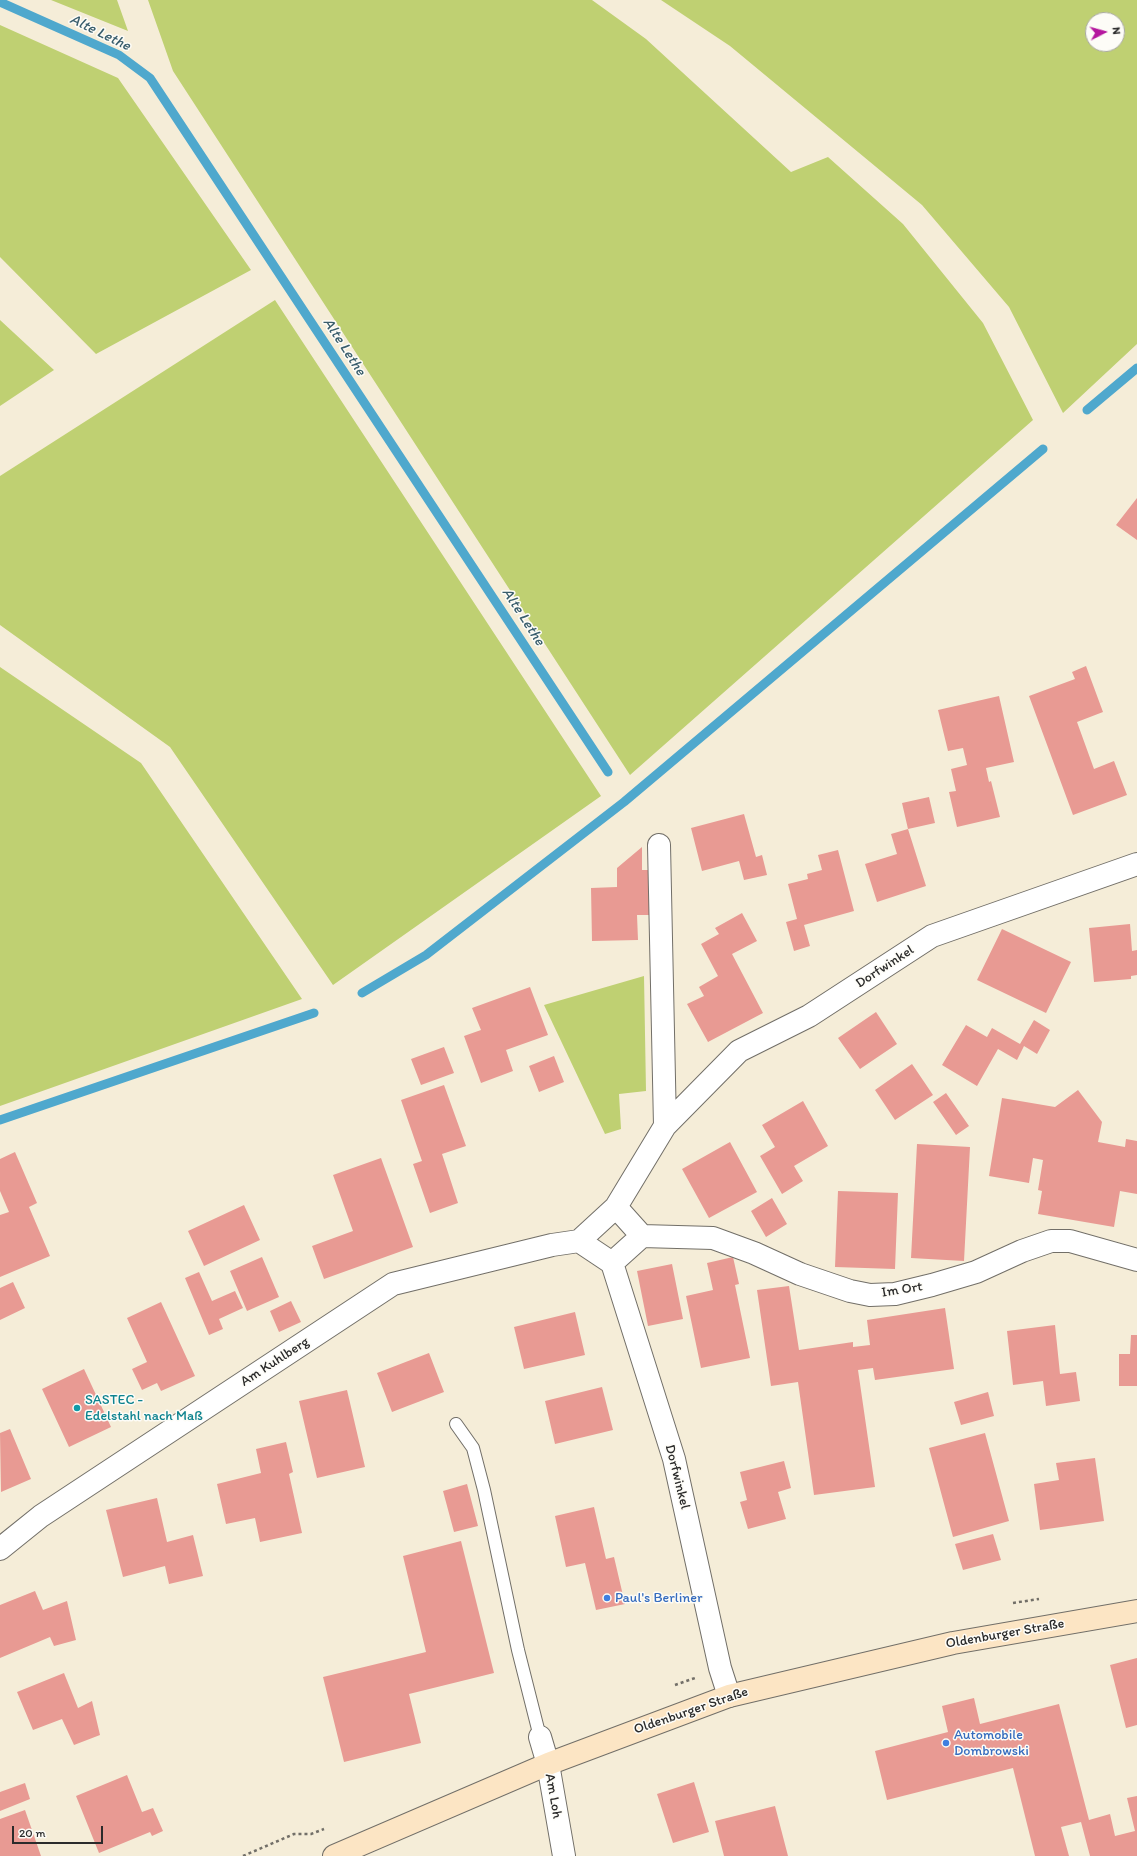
<!DOCTYPE html>
<meta charset="utf-8">
<style>
body{margin:0}
#map{position:relative;width:1137px;height:1856px;overflow:hidden;background:#f5edd8;font-family:Itim,sans-serif}
canvas{display:block}
.north{position:absolute;left:1085px;top:12px;width:40px;height:40px;box-sizing:border-box;background:#fdfcf7;border:1px solid #a9a8a5;border-radius:50%;rotate:84deg;font-size:11px;font-weight:700;line-height:16px;text-align:center;color:#2b2b2b}
.north::after{content:'';display:block;margin:auto;width:14px;height:18px;background:#b5179e;clip-path:polygon(50% 0,100% 100%,50% 72%,0 100%)}
.scale{position:absolute;left:12px;top:1826px;width:91px;height:18px;box-sizing:border-box;border:2px solid #2b2b2b;border-top:0;padding-left:5px;font-size:12px;line-height:14px;white-space:nowrap;color:#2b2b2b;-webkit-text-stroke:3px #fdfcf7;paint-order:stroke}
</style>
<div id="map">
<canvas width="1137" height="1856"></canvas>
<div class="north">N</div>
<div class="scale">20 m</div>
</div>
<script>
const ctx = document.querySelector('canvas').getContext('2d');
ctx.lineJoin = 'round';
function fillPath(path, color) {
  ctx.fillStyle = color;
  ctx.fill(path, 'evenodd');
}
function trace(path, color, width, dash) {
  ctx.strokeStyle = color;
  ctx.lineWidth = width;
  ctx.lineCap = dash ? 'butt' : 'round';
  ctx.setLineDash(dash || []);
  ctx.stroke(path);
}
function drawText(font, color, halo, rows, align = 'center') {
  ctx.font = font + ' Itim,sans-serif';
  ctx.lineWidth = 3;
  ctx.setLineDash([]);
  ctx.textBaseline = 'middle';
  ctx.strokeStyle = halo;
  ctx.fillStyle = color;
  for (const [text, x, y, turn = 0] of rows) {
    ctx.save();
    ctx.translate(x, y);
    ctx.rotate((+turn || 0) * Math.PI / 180);
    ctx.textAlign = isNaN(turn) ? turn : align;
    if (halo) ctx.strokeText(text, 0, 0);
    ctx.fillText(text, 0, 0);
    ctx.restore();
  }
}
const green = new Path2D(`
 M51,0H117L128,31Z
 M148,0H592L646,39L791,172L828,157L903,224L983,323L1033,420L630,775L173,71Z
 M661,0H1137V344L1063,413L1009,307L922,205L730,46ZM1093,20H1117V44H1093Z
 M0,25L118,78L251,270L96,354L0,257Z
 M275,300L601,796L333,985L170,747L0,625V476Z
 M0,320L54,370L0,406Z
 M0,667L141,763L302,999L0,1106Z
 M644,976L646,1091L619,1094L621,1129L605,1134L544,1005Z`);
const stream = new Path2D(`
 M0,2L119,55L150,78L608,772
 M1087,410L1137,368
 M362,993L426,955L624,802L1043,449
 M0,1120L314,1013`);
const building = new Path2D(`
 M1137,498V540L1116,525Z
 M1086,666L1103,712L1077,722L1094,769L1114,761L1127,795L1073,815L1029,696L1075,679L1072,672Z
 M999,696L1014,762L986,768L989,782L991,781L1000,817L957,827L949,792L956,791L951,769L967,765L963,748L948,751L938,710Z
 M929,797L935,823L908,829L902,803Z
 M744,814L756,857L762,855L767,875L744,880L739,861L702,871L691,828Z
 M908,829L926,886L877,902L865,864L897,854L891,834Z
 M642,847V870H650L651,915H637L638,940L592,941L591,888L617,887V868Z
 M838,850L854,911L804,925L810,946L794,951L786,922L797,919L788,884L808,879L807,874L822,870L818,855Z
 M742,913L757,941L732,954L763,1013L708,1042L687,1004L704,996L699,987L718,976L701,944L719,934L715,928Z
 M1130,924L1132,951L1137,950V975L1131,976V979L1094,982L1089,928Z
 M1002,929L1071,962L1046,1013L977,980Z
 M530,987L548,1035L506,1050L513,1071L481,1083L464,1036L481,1030L472,1008Z
 M876,1012L897,1044L860,1069L838,1038Z
 M1034,1020L1050,1030L1037,1054L1024,1046L1017,1060L998,1049L977,1086L942,1065L966,1025L987,1037L992,1028L1020,1044Z
 M444,1047L454,1073L421,1085L411,1059Z
 M554,1056L564,1082L539,1092L529,1066Z
 M912,1064L933,1095L895,1120L875,1090Z
 M444,1085L466,1146L442,1154L458,1203L430,1213L413,1164L422,1161L401,1100Z
 M1078,1090L1102,1122L1098,1142L1125,1147L1126,1139L1137,1141V1194L1120,1191L1114,1227L1038,1214L1042,1191L1038,1190L1043,1160L1033,1158L1029,1183L989,1176L1002,1098L1055,1107Z
 M946,1093L969,1126L956,1135L933,1102Z
 M803,1101L828,1146L794,1166L803,1181L782,1194L760,1156L775,1147L762,1125Z
 M730,1142L757,1192L709,1218L682,1169Z
 M917,1144L970,1147L964,1261L911,1258Z
 M15,1152L37,1203L29,1207L50,1256L0,1277V1215L9,1212L0,1191V1159Z
 M381,1158L413,1247L324,1279L312,1246L353,1231L333,1175Z
 M838,1191L898,1193L895,1269L835,1267Z
 M772,1198L787,1224L766,1237L751,1211Z
 M244,1205L260,1240L204,1266L188,1231Z
 M262,1257L279,1297L247,1311L230,1271Z
 M733,1257L739,1284L735,1285L750,1358L701,1368L686,1296L713,1290L707,1263Z
 M672,1264L683,1319L648,1326L637,1271Z
 M199,1272L212,1301L235,1291L243,1308L219,1319L223,1329L209,1335L185,1278Z
 M13,1282L25,1308L0,1320V1288Z
 M789,1286L799,1350L853,1342V1347L870,1345L867,1320L945,1308L954,1369L875,1380L873,1368L858,1370L875,1487L814,1495L798,1382L771,1386L757,1290Z
 M291,1301L301,1322L279,1332L270,1311Z
 M161,1302L195,1376L161,1391L157,1383L142,1390L132,1369L147,1362L127,1318Z
 M575,1312L585,1355L524,1369L514,1327Z
 M1055,1325L1060,1374L1076,1372L1080,1401L1046,1406L1043,1381L1013,1385L1007,1331Z
 M1131,1335H1137V1386H1119V1354H1130Z
 M429,1353L444,1392L392,1412L377,1373Z
 M84,1369L111,1427L69,1447L42,1389Z
 M602,1387L613,1430L555,1444L545,1401Z
 M347,1390L365,1467L317,1478L299,1401Z
 M988,1392L994,1416L961,1425L954,1402Z
 M10,1429L31,1479L1,1492L0,1433Z
 M985,1433L1009,1521L953,1537L929,1448Z
 M286,1442L293,1472L289,1474L302,1533L260,1542L255,1518L226,1524L217,1484L261,1473L256,1449Z
 M1095,1458L1104,1521L1040,1530L1034,1484L1059,1480L1056,1463Z
 M784,1461L791,1488L778,1492L786,1519L748,1529L740,1502L747,1500L740,1472Z
 M467,1484L478,1526L454,1532L443,1491Z
 M157,1498L167,1542L193,1535L203,1576L169,1584L165,1566L123,1577L106,1510Z
 M594,1507L606,1559L614,1557L625,1604L596,1610L585,1563L566,1567L555,1516Z
 M993,1534L1001,1560L963,1570L955,1544Z
 M461,1541L494,1673L409,1694L421,1743L344,1762L323,1677L426,1652L403,1556Z
 M35,1591L43,1610L67,1601L76,1640L54,1646L50,1637L0,1658V1605Z
 M1137,1658V1725L1126,1728L1110,1665Z
 M64,1673L78,1708L92,1701L100,1735L74,1745L62,1719L33,1730L17,1692Z
 M974,1698L980,1724L1059,1704L1089,1820L1110,1814L1115,1836L1135,1831L1127,1798L1137,1796V1856H1090L1081,1822L1061,1827L1069,1856H1035L1013,1768L887,1800L875,1751L948,1732L942,1706Z
 M127,1775L142,1812L153,1808L163,1831L152,1836L150,1832L99,1853L76,1796Z
 M694,1782L709,1832L673,1843L657,1794Z
 M25,1783L30,1799L0,1811V1792Z
 M775,1806L788,1856H724L715,1821Z
 M25,1810L41,1856H0V1819Z`);
const path = new Path2D(`
 M1013,1603L1039,1599
 M675,1685L695,1678
 M243,1856L294,1834H311L324,1829`);
const service = new Path2D(`
 M456,1424L473,1448L484,1490L518,1650L540,1737`);
const minor = new Path2D(`
 M659,845L665,1126
 M642,1236L713,1238L754,1253L800,1274L850,1291L870,1295L895,1294L932,1285L976,1272L1022,1251L1051,1241H1070L1137,1260
 M612,1263L579,1241L616,1207
 M0,1549L41,1516L393,1284L552,1245L579,1241
 M729,1696L720,1668L674,1459L612,1263L642,1236L616,1207L665,1126L739,1051L809,1016L932,936L1137,864
 M540,1737L548,1764L564,1856`);
const secondary = new Path2D(`
 M334,1856L548,1764L729,1696L953,1643L1137,1611`);
const markers = [
 [77,1408,4,"#0f9aa8"],
 [607,1598,4,"#3f7fe0"],
 [946,1743,4,"#3f7fe0"]
];
const streetNames = [
 ["Dorfwinkel",885,967,-33],
 ["Im Ort",902,1290,-9],
 ["Am Kuhlberg",275,1362,-33],
 ["Dorfwinkel",677,1477,76],
 ["Oldenburger Straße",1005,1634,-10],
 ["Oldenburger Straße",691,1711,-19],
 ["Am Loh",553,1796,80]
];
const cultureNames = [
 ["SASTEC -",85,1400],
 ["Edelstahl nach Maß",85,1416]
];
const shopNames = [
 ["Paul's Berliner",615,1598],
 ["Automobile",954,1735],
 ["Dombrowski",954,1751]
];
const waterNames = [
 ["Alte Lethe",100,33,26],
 ["Alte Lethe",344,347,57],
 ["Alte Lethe",523,617,57]
];
fillPath(green, '#bfd072');
trace(stream, '#4fa8cd', 9);
fillPath(building, '#e89a93');
trace(service, '#726f68', 14);
trace(minor, '#726f68', 24);
trace(secondary, '#726f68', 24);
trace(path, '#726f68', 2.5, [3, 3]);
trace(service, '#fff', 12);
trace(minor, '#fff', 22);
trace(secondary, '#fce5c4', 22);
for (const [x, y, r, color] of markers) {
  const dot = new Path2D();
  dot.arc(x, y, r, 0, 2 * Math.PI);
  ctx.fillStyle = color;
  ctx.fill(dot);
  trace(dot, '#fdfcf7', 1.5);
}
drawText('14px', '#2b2b2b', '#fdfcf7', streetNames);
drawText('14px', '#0d838f', '#fdfcf7', cultureNames, 'left');
drawText('14px', '#366cbe', '#fdfcf7', shopNames, 'left');
drawText('italic 15px', '#395d6c', '#fdfcf7', waterNames);
</script>
